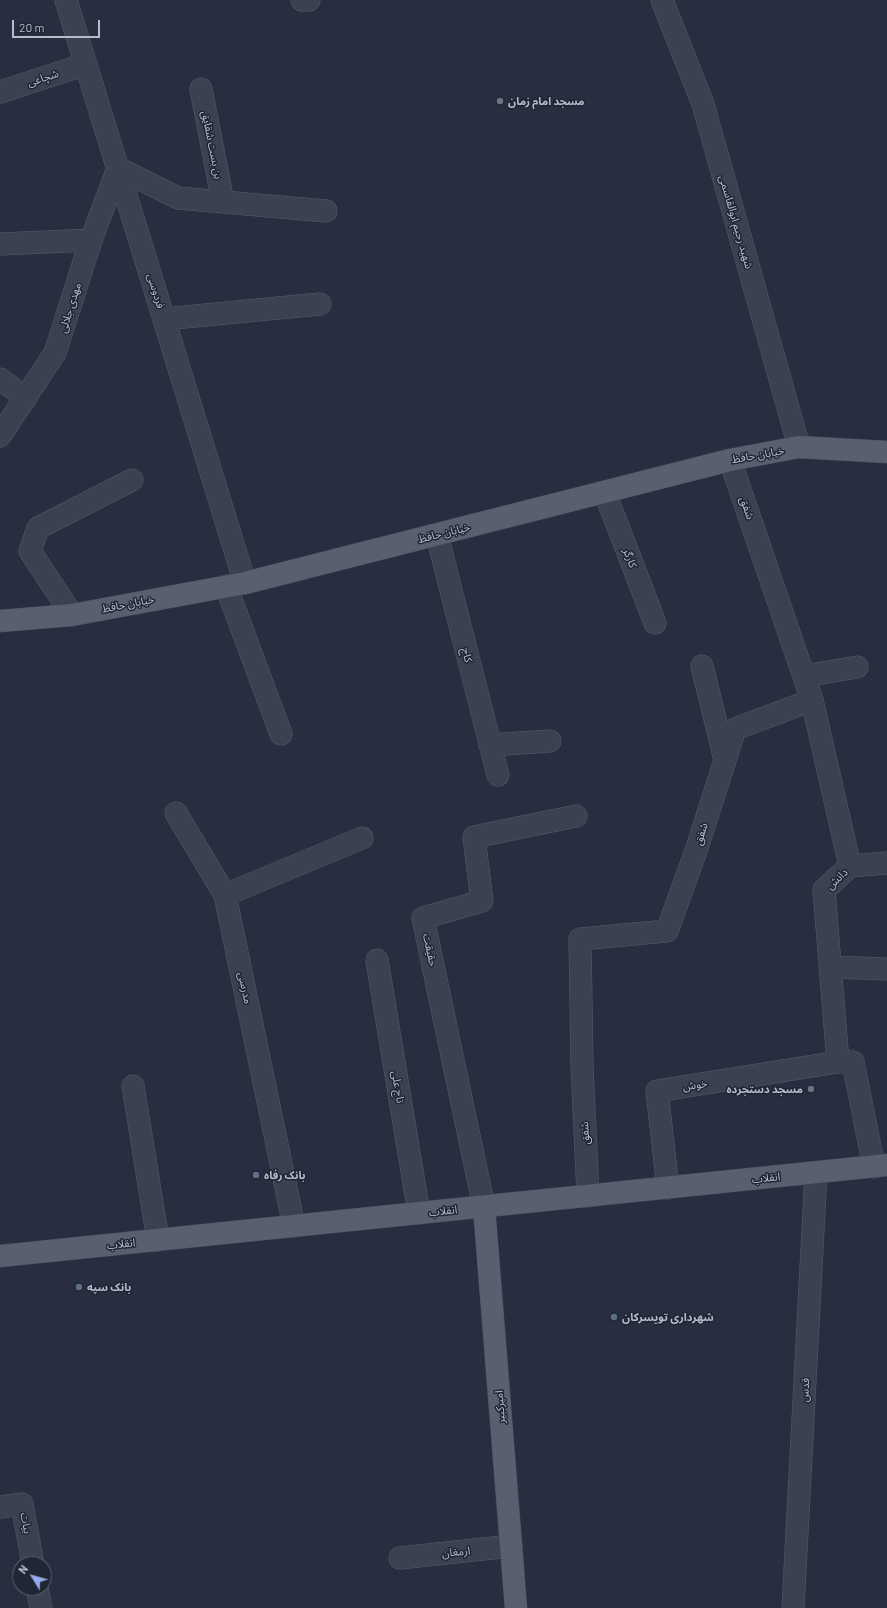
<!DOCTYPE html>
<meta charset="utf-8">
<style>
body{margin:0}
#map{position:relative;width:887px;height:1608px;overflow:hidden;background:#282e3f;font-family:Barlow,sans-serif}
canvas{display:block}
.north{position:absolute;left:12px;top:1556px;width:40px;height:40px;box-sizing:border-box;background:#202634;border:1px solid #5d6270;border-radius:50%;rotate:307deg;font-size:11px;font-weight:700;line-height:16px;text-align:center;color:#b8bcc9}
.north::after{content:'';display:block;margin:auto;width:14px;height:18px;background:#96acf0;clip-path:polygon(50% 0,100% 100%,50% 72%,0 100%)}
.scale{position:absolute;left:12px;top:20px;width:88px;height:18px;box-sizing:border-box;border:2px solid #b8bcc9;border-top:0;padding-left:5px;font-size:12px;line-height:14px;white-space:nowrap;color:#b8bcc9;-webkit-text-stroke:3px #202634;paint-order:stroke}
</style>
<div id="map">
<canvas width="887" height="1608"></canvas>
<div class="north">N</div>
<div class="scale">20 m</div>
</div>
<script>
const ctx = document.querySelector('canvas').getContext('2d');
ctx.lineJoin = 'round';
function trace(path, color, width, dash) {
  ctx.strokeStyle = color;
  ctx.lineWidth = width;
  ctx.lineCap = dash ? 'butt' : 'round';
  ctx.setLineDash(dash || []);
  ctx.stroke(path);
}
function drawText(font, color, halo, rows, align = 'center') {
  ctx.font = font + ' Barlow,"Noto Sans Arabic",sans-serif';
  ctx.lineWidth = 3;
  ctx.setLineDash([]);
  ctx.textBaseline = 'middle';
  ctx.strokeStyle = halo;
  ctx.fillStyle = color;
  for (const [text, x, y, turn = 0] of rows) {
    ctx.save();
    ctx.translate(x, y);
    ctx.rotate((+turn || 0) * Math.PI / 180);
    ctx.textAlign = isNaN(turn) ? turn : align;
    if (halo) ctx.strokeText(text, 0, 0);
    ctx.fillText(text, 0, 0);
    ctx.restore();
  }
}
const minor = new Path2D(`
 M66,0L245,583
 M302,0H309
 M662,0L703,104L799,447
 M201,89L223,202
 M0,92L86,64
 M0,244L91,240
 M164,319L320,304
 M0,379L26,398
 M0,436L55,353L91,240L118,168L178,198L326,211
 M730,460L812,700L850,866
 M605,493L655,623
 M437,535L498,775
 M226,586L281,734
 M72,615L30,551L38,528L132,480
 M702,666L725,760
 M804,676L857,667
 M490,745L550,741
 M176,813L225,895
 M850,866L887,863
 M377,960L419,1213
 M830,967L887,969
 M838,1062L824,890L850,866
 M133,1086L158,1240
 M668,1188L657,1091L838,1062H853L874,1167
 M588,1196L582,1065L580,939L667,931L696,851L735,729L812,700
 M484,1207L423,918L482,901L474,837L576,816
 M294,1226L225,895L362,838
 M0,1507L22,1504L33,1564
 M400,1558L511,1546
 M37,1588L41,1608
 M793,1608L816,1173`);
const major = new Path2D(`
 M0,621L72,615L245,583L730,460L799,447L887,452
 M484,1207L516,1608
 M0,1256L887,1165`);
const markers = [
 [500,101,4,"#6b7280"],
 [811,1089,4,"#6b7280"],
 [256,1175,4,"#5c6f8a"],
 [79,1287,4,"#5c6f8a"],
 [614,1317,4,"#5c6f8a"]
];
const streetNames = [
 ["شچاعی",43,78,-18],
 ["بن بست شقایق",212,145,79],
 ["شهید رحیم ابوالقاسمی",736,222,74],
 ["فردوسی",156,291,73],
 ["مهدی جلالی",70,308,-73],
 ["خیابان حافظ",758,455,-10],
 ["شفق",747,508,71],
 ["خیابان حافظ",444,533,-14],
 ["کارگر",630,558,69],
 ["خیابان حافظ",128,604,-11],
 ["کاج",467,655,76],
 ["شفق",701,834,-72],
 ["دانش",837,879,-44],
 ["حقیقت",430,950,78],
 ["مدرسی",245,988,78],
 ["خوش",695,1085,-9],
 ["تاج علی",398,1087,81],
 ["شفق",585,1133,-93],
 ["انقلاب",766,1178,-6],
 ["انقلاب",443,1211,-6],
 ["انقلاب",121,1244,-6],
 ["قدس",805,1390,-87],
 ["امیرکبیر",500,1407,-94],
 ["بیات",26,1523,80],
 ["ارمغان",456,1552,-6]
];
const poiNames = [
 ["مسجد امام زمان",508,101],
 ["مسجد دستجرده",803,1089,"right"],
 ["بانک رفاه",264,1175],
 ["بانک سپه",87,1287],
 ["شهرداری تویسرکان",622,1317]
];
trace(minor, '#565c69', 23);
trace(major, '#454a58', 23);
trace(minor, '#3c414f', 22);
trace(major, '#5a5f6f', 22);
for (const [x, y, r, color] of markers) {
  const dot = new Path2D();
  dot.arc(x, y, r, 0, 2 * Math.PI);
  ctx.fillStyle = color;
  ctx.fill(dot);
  trace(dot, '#202634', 1.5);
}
drawText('11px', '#b8bcc9', '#202634', streetNames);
drawText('bold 11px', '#b8bcc9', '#202634', poiNames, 'left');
</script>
